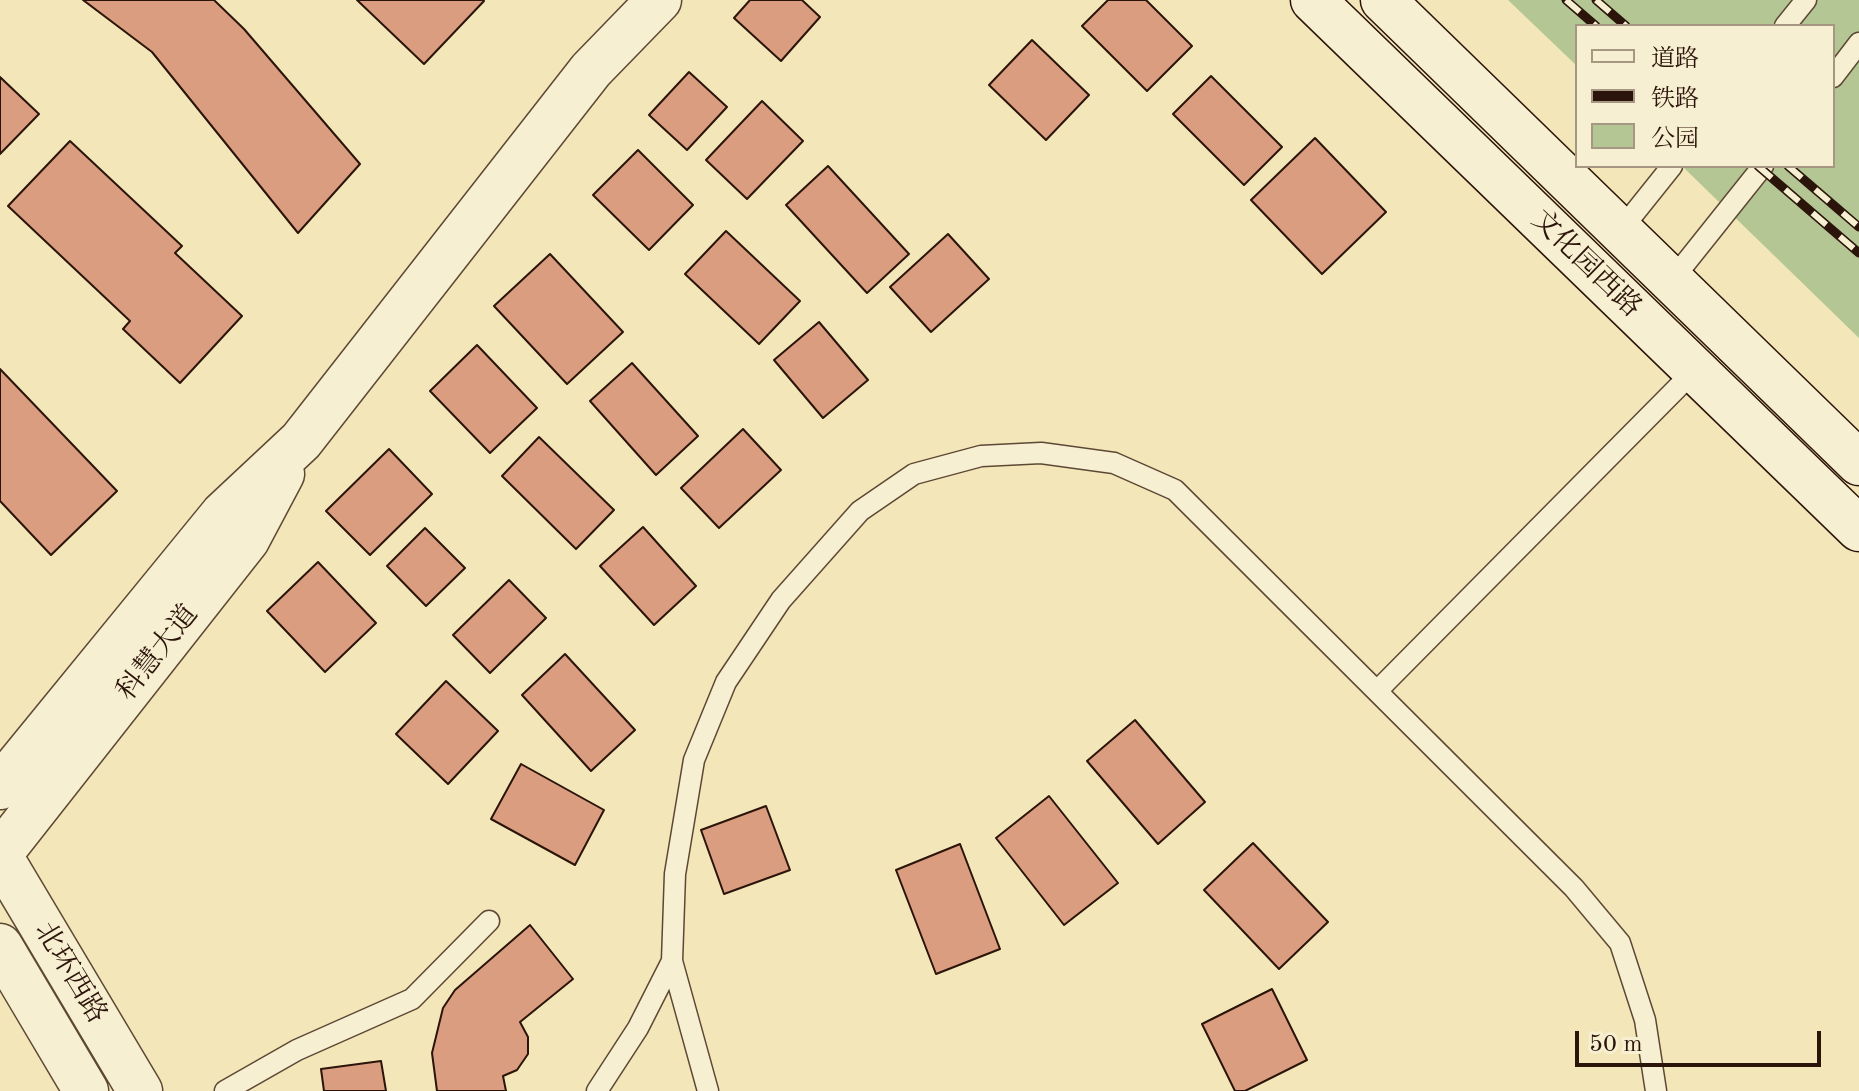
<!DOCTYPE html>
<meta charset="utf-8">
<style>
body{margin:0}
#map{position:relative;width:1859px;height:1091px;overflow:hidden;background:#f3e6b8;font-family:"Old Standard TT","Noto Serif SC",serif}
canvas{display:block}
.legend{position:absolute;left:1575px;top:24px;width:260px;height:144px;box-sizing:border-box;background:#f7efd1;border:2px solid #a59781;margin:0;padding:10px 14px;list-style:none;font-size:24px;color:#2b1409}
.legend li{display:flex;align-items:center;gap:16px;height:40px}
.legend b{width:40px;border:2px solid #a59781}
.scale{position:absolute;left:1575px;top:1031px;width:246px;height:36px;box-sizing:border-box;border:4px solid #2b1409;border-top:0;padding-left:10px;font-size:24px;line-height:28px;white-space:nowrap;color:#2b1409;-webkit-text-stroke:6px #f7efd1;paint-order:stroke}
</style>
<div id="map">
<canvas width="1859" height="1091"></canvas>
<ul class="legend">
<li><b style="height:10px;background:#f7efd1"></b>道路</li>
<li><b style="height:10px;background:#2b1409"></b>铁路</li>
<li><b style="height:22px;background:#b4c694"></b>公园</li>
</ul>
<div class="scale">50 m</div>
</div>
<script>
const ctx = document.querySelector('canvas').getContext('2d');
ctx.lineJoin = 'round';
function fillPath(path, color) {
  ctx.fillStyle = color;
  ctx.fill(path, 'evenodd');
}
function trace(path, color, width, dash) {
  ctx.strokeStyle = color;
  ctx.lineWidth = width;
  ctx.lineCap = dash ? 'butt' : 'round';
  ctx.setLineDash(dash || []);
  ctx.stroke(path);
}
function drawText(font, color, halo, rows, align = 'center') {
  ctx.font = font + ' "Old Standard TT","Noto Serif SC",serif';
  ctx.lineWidth = 7;
  ctx.setLineDash([]);
  ctx.textBaseline = 'middle';
  ctx.strokeStyle = halo;
  ctx.fillStyle = color;
  for (const [text, x, y, turn = 0] of rows) {
    ctx.save();
    ctx.translate(x, y);
    ctx.rotate((+turn || 0) * Math.PI / 180);
    ctx.textAlign = isNaN(turn) ? turn : align;
    if (halo) ctx.strokeText(text, 0, 0);
    ctx.fillText(text, 0, 0);
    ctx.restore();
  }
}
const green = new Path2D(`
 M1508,0H1859V338L1682,166H1833V26H1577V66Z`);
const building = new Path2D(`
 M83,0H214L244,29L360,164L298,233L152,52Z
 M357,0H483L484,1L424,64Z
 M750,0H802L820,17L781,61L734,18Z
 M1108,0H1146L1192,46L1147,91L1082,26Z
 M1032,40L1089,95L1046,140L989,85Z
 M689,72L727,107L687,150L649,115Z
 M1211,76L1282,147L1244,185L1173,114Z
 M0,77L39,114L0,154Z
 M762,101L803,141L747,199L706,160Z
 M1315,138L1386,212L1322,274L1251,200Z
 M70,141L182,246L175,253L242,316L180,383L123,329L130,321L8,206Z
 M638,150L693,205L649,250L593,195Z
 M828,166L909,254L867,293L786,205Z
 M726,231L800,301L759,344L685,274Z
 M948,234L989,279L931,332L890,287Z
 M550,254L623,332L567,384L494,306Z
 M819,322L868,380L823,418L774,360Z
 M477,345L537,408L490,453L430,391Z
 M632,363L698,436L656,475L590,401Z
 M0,369L117,491L51,555L0,501Z
 M743,429L781,470L719,528L681,488Z
 M539,437L614,510L576,549L502,476Z
 M389,449L432,494L370,555L326,511Z
 M643,527L696,586L654,625L600,566Z
 M425,528L465,568L426,606L387,566Z
 M318,562L376,623L325,672L267,611Z
 M509,580L546,618L490,673L453,635Z
 M565,654L635,730L591,771L522,695Z
 M446,681L498,731L448,784L396,734Z
 M1135,720L1205,802L1158,844L1087,761Z
 M521,764L604,810L575,865L491,819Z
 M1049,796L1118,883L1064,925L996,838Z
 M766,806L790,870L724,894L701,830Z
 M1253,843L1328,922L1279,969L1204,890Z
 M960,844L1000,949L936,974L896,870Z
 M530,925L573,979L520,1022L528,1037V1054L517,1070L503,1076L506,1091H437L432,1053L443,1008L455,990Z
 M1272,989L1307,1060L1245,1091H1235L1202,1024Z
 M381,1061L386,1091H324L321,1069Z`);
const service = new Path2D(`
 M1785,26L1806,0
 M1833,77L1859,43
 M1620,231L1672,166
 M1672,280L1763,166
 M1378,690L1695,370
 M225,1091L297,1050L412,999L489,921
 M597,1091L638,1028L672,961
 M708,1091L672,961L675,874L694,760L726,682L781,600L860,511L914,474L981,456L1041,453L1114,463L1175,490L1574,888L1620,943L1645,1020L1656,1091`);
const tertiary = new Path2D(`
 M0,787L223,514L301,441L591,70L659,0
 M0,854L247,540L282,474
 M0,856L140,1091
 M0,946L86,1091`);
const secondary = new Path2D(`
 M1313,0L1859,529
 M1383,0L1859,463`);
const rail = new Path2D(`
 M1566,0L1596,26
 M1596,0L1626,26
 M1758,166L1859,253
 M1788,166L1859,227`);
const streetNames = [
 ["文化园西路",1586,264,44],
 ["科慧大道",158,653,-52],
 ["北环西路",70,973,59]
];
fillPath(green, '#b4c694');
fillPath(building, '#da9d80');
trace(building, '#2b1409', 2);
trace(service, '#5d4835', 23);
trace(tertiary, '#5d4835', 47);
trace(secondary, '#2b1409', 47);
trace(service, '#f7efd1', 20);
trace(tertiary, '#f7efd1', 44);
trace(secondary, '#f7efd1', 44);
trace(rail, '#2b1409', 9);
trace(rail, '#f7efd1', 6, [18]);
drawText('28px', '#2b1409', '#f7efd1', streetNames);
</script>
